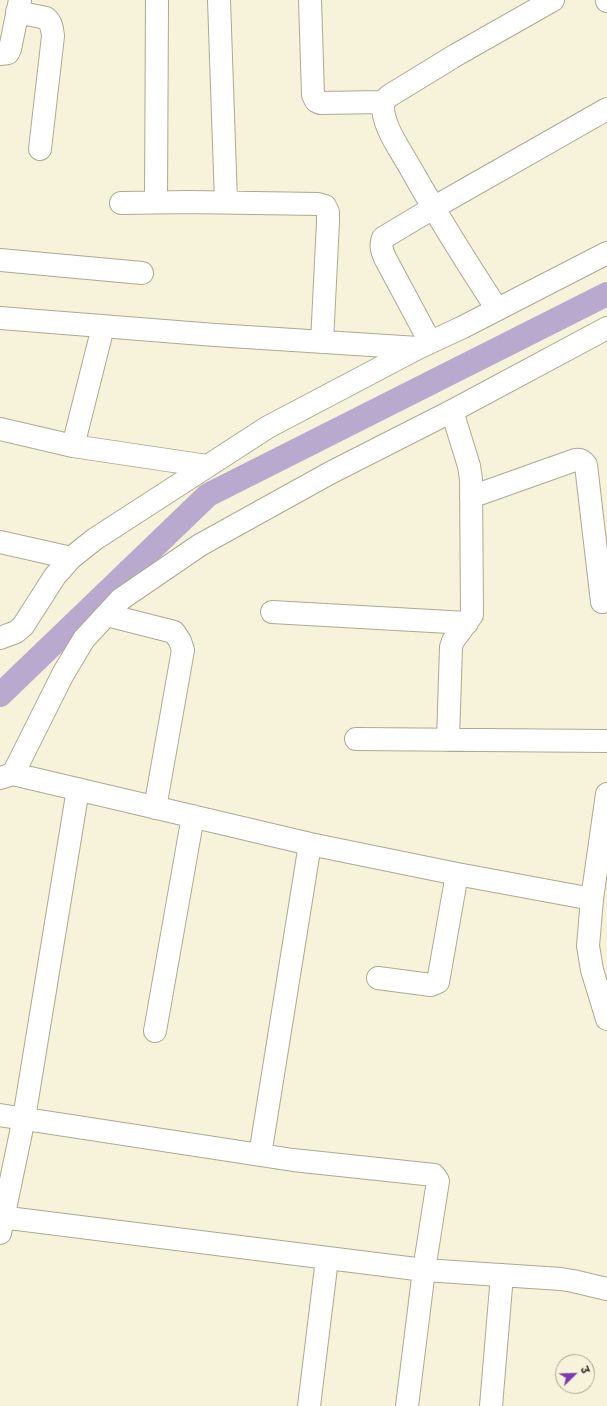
<!DOCTYPE html>
<meta charset="utf-8">
<style>
body{margin:0}
#map{position:relative;width:607px;height:1406px;overflow:hidden;background:#f7f3db;font-family:Poppins,"Noto Sans Devanagari",sans-serif}
canvas{display:block}
.north{position:absolute;left:555px;top:1354px;width:40px;height:40px;box-sizing:border-box;background:#f7f3db;border:1px solid #a9a694;border-radius:50%;rotate:67deg;font-size:11px;font-weight:700;line-height:16px;text-align:center;color:#343229}
.north::after{content:'';display:block;margin:auto;width:14px;height:18px;background:#7c3cb1;clip-path:polygon(50% 0,100% 100%,50% 72%,0 100%)}
</style>
<div id="map">
<canvas width="607" height="1406"></canvas>
<div class="north">उ</div>
</div>
<script>
const ctx = document.querySelector('canvas').getContext('2d');
ctx.lineJoin = 'round';
function trace(path, color, width, dash) {
  ctx.strokeStyle = color;
  ctx.lineWidth = width;
  ctx.lineCap = dash ? 'butt' : 'round';
  ctx.setLineDash(dash || []);
  ctx.stroke(path);
}
const canal = new Path2D(`
 M0,695L208,495L607,294`);
const minor = new Path2D(`
 M219,0L226,202
 M310,0L313,95L316,101L320,103L383,102
 M607,0V1
 M17,12L46,18C52,23 52,29 53,36L40,149
 M0,54L8,53L10,49L20,0
 M156,202L157,0
 M121,203L189,202L318,204L325,206L328,212V222L322,342
 M0,260L142,273
 M497,309C467,263 438,217 411,169C400,149 381,125 383,102L389,96L456,55L553,0
 M0,318L215,335L418,348
 M430,342L385,258C382,251 380,246 383,238L433,208L607,109
 M0,429L73,446L207,466
 M73,446L103,327
 M471,497L575,460C581,459 583,461 586,465L602,602
 M0,542L71,558
 M272,612L467,623
 M107,615L174,632L180,641L183,650L155,808
 M0,638L16,632L23,626L55,576L71,558L95,539L268,427L418,348L463,327L607,253
 M356,739L607,741
 M448,740L451,647L453,641L472,615L471,479L469,466L452,411
 M13,774L63,674L84,639L121,599L200,545L330,473L452,411L607,328
 M0,778L13,774L310,844L457,874L592,899
 M607,794L592,899L588,946L592,970L607,1019
 M378,978L431,985L438,982L457,874
 M155,1031L193,816
 M0,1115L293,1160L434,1175L438,1181L424,1270L407,1406
 M260,1155L310,844
 M0,1217L424,1270L561,1279L573,1281L607,1289
 M0,1233L24,1118L78,789
 M309,1406L327,1259
 M491,1406L502,1275`);
trace(canal, '#baa9ce', 24);
trace(minor, '#aca992', 24);
trace(minor, '#fff', 22);
</script>
